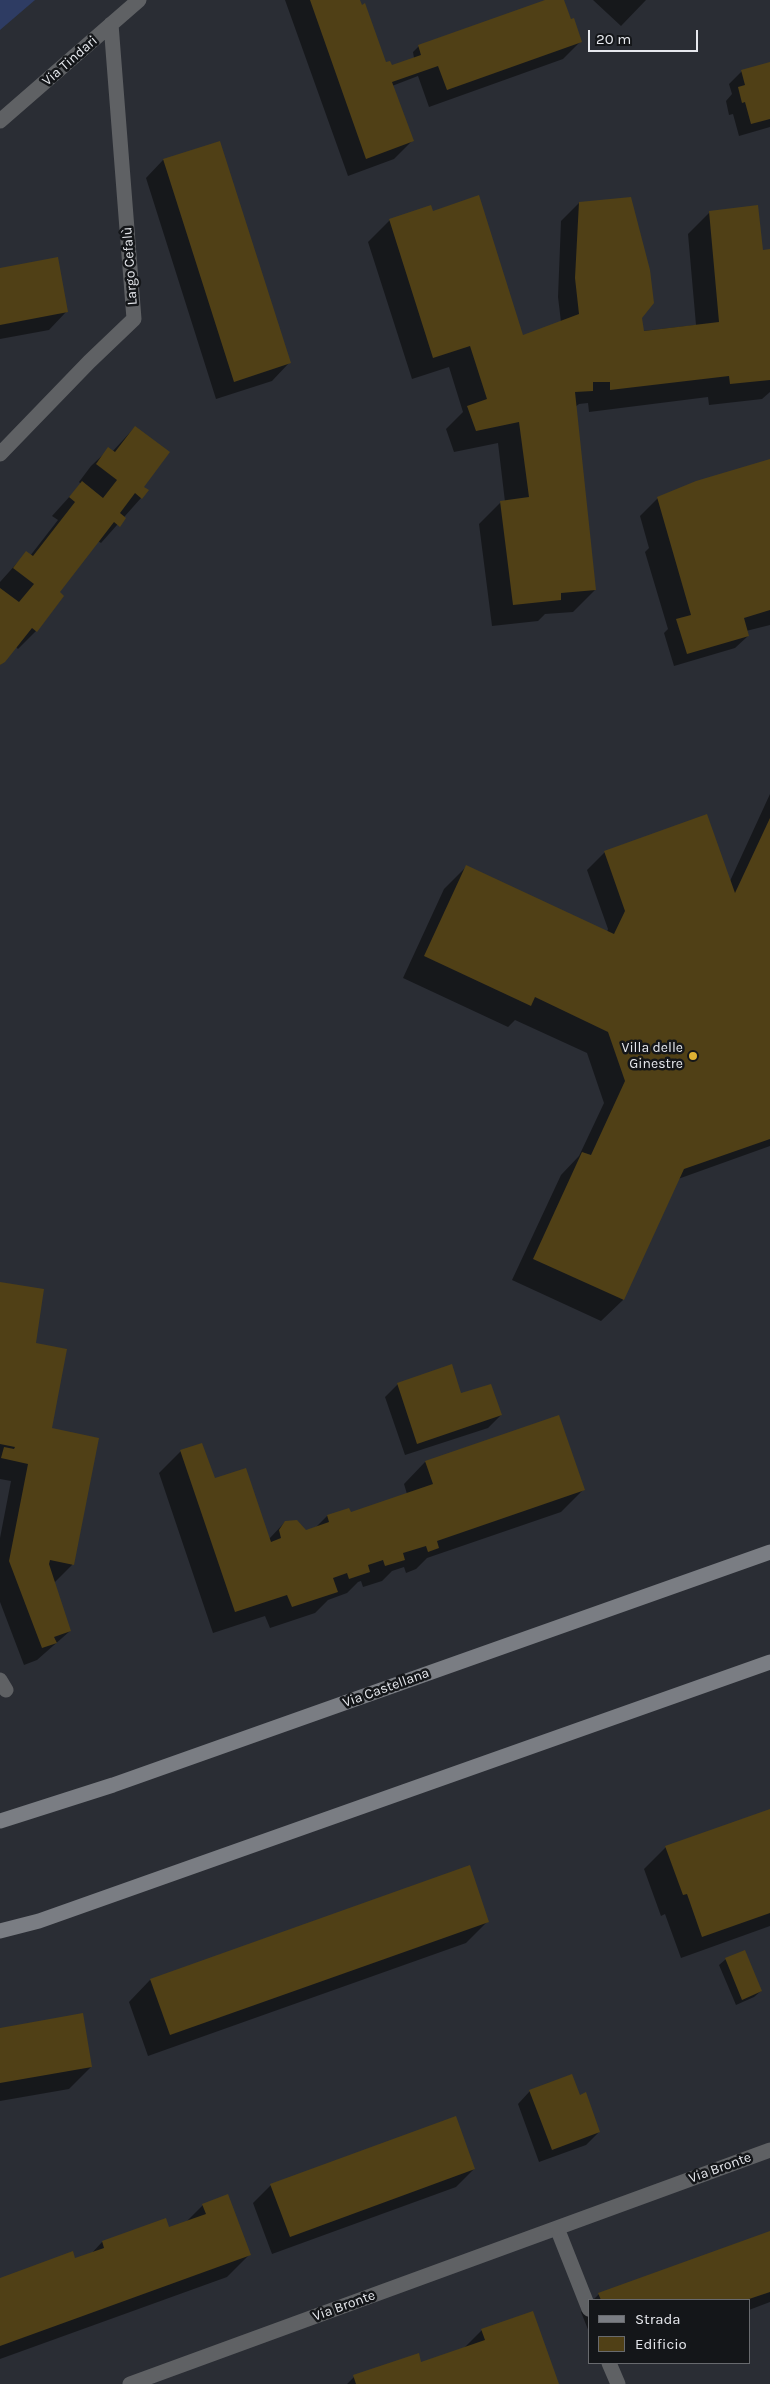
<!DOCTYPE html>
<meta charset="utf-8">
<style>
body{margin:0}
#map{position:relative;width:770px;height:2384px;overflow:hidden;background:#2a2d34;font-family:Karla,sans-serif}
canvas{display:block}
.legend{position:absolute;left:588px;top:2299px;width:162px;height:65px;box-sizing:border-box;background:#141619;border:1px solid #686a6e;margin:0;padding:6px 9px;list-style:none;font-size:15px;color:#e6e8ed}
.legend li{display:flex;align-items:center;gap:10px;height:25px}
.legend b{width:25px;border:1px solid #686a6e}
.scale{position:absolute;left:588px;top:30px;width:110px;height:22px;box-sizing:border-box;border:2px solid #e6e8ed;border-top:0;padding-left:6px;font-size:15px;line-height:18px;white-space:nowrap;color:#e6e8ed;-webkit-text-stroke:4px #141619;paint-order:stroke}
</style>
<div id="map">
<canvas width="770" height="2384"></canvas>
<ul class="legend">
<li><b style="height:6px;background:#7a7d83"></b>Strada</li>
<li><b style="height:14px;background:#504016"></b>Edificio</li>
</ul>
<div class="scale">20 m</div>
</div>
<script>
const ctx = document.querySelector('canvas').getContext('2d');
ctx.lineJoin = 'round';
function fillPath(path, color) {
  ctx.fillStyle = color;
  ctx.fill(path, 'evenodd');
}
function trace(path, color, width, dash) {
  ctx.strokeStyle = color;
  ctx.lineWidth = width;
  ctx.lineCap = dash ? 'butt' : 'round';
  ctx.setLineDash(dash || []);
  ctx.stroke(path);
}
function drawText(font, color, halo, rows, align = 'center') {
  ctx.font = font + ' Karla,sans-serif';
  ctx.lineWidth = 5;
  ctx.setLineDash([]);
  ctx.textBaseline = 'middle';
  ctx.strokeStyle = halo;
  ctx.fillStyle = color;
  for (const [text, x, y, turn = 0] of rows) {
    ctx.save();
    ctx.translate(x, y);
    ctx.rotate((+turn || 0) * Math.PI / 180);
    ctx.textAlign = isNaN(turn) ? turn : align;
    if (halo) ctx.strokeText(text, 0, 0);
    ctx.fillText(text, 0, 0);
    ctx.restore();
  }
}
const green = new Path2D(`
 M0,0H35L0,30Z`);
const shadow = new Path2D(`
 M285,0H359L384,62L391,67L414,58L413,52L419,46L548,0H562L581,41L563,59L429,107L418,76L392,86L412,141L394,159L348,176Z
 M593,0H646L621,26Z
 M770,64V127L739,136L733,114L729,115L726,101L732,94L729,84L742,71Z
 M219,143L289,363L272,381L216,399L146,178L163,160Z
 M579,203L641,317L643,331L696,325L688,234L710,212L762,251L770,252V392L762,399L709,405L708,397L589,412L588,403L579,404L575,407L595,590L573,612L545,614L538,621L492,626L479,524L501,502H505L498,443L454,452L446,429L463,412L449,367L412,379L368,242L390,220L432,212L523,336L561,322L558,297L561,221Z
 M0,269L66,312L49,330L0,339Z
 M135,427L142,487L141,498L101,543L98,541L58,592L36,631L18,649L15,646L0,665V582L26,553L30,556L58,520L52,516L81,484L79,482L91,466L109,449L112,452Z
 M770,461V625L746,631L748,636L735,648L674,666L664,633L668,629L645,552L649,548L640,516L658,498Z
 M770,794V1146L678,1179L623,1300L601,1321L512,1280L561,1175L579,1156L604,1103L587,1053L515,1020L508,1027L403,978L444,889L466,867L607,932L608,929L587,870L605,852L730,881Z
 M0,1283L34,1344L50,1429L97,1439L72,1565L54,1583L70,1631L37,1660L24,1665L0,1602V1538L11,1481L0,1479Z
 M398,1384L501,1415L488,1428L405,1455L385,1397Z
 M181,1451L214,1480L269,1539L285,1522L306,1531L316,1527L327,1516L349,1509L350,1514L407,1494L404,1484L425,1462L583,1490L561,1512L427,1558L416,1569L406,1573L404,1567L392,1571L382,1581L363,1587L361,1581L358,1582L347,1593L328,1600L315,1613L270,1628L265,1616L213,1633L159,1473Z
 M770,1810V1926L681,1958L665,1914L661,1916L644,1869L666,1847Z
 M469,1867L488,1921L466,1943L148,2056L129,2002L150,1980Z
 M726,1959L761,1991L754,1997L736,2005L719,1965Z
 M0,2029L91,2067L69,2089L0,2101Z
 M530,2091L579,2097L599,2132L586,2145L539,2162L518,2104Z
 M474,2169L456,2187L272,2254L253,2203L271,2185Z
 M203,2205L249,2255L227,2277L0,2359V2279L91,2254L102,2242L168,2229L186,2222Z
 M770,2232V2302L749,2310V2300H593L599,2294Z
 M589,2304V2332L581,2312Z
 M482,2330L557,2384H347L354,2377L421,2363L463,2349Z`);
const building = new Path2D(`
 M310,0H360L362,5L365,3L386,62L390,61L392,65L421,55L418,45L545,0H564L571,19L574,18L582,42L447,90L438,66L392,82L414,141L366,159Z
 M770,62V119L751,124L745,102L742,103L738,87L745,85L741,70Z
 M220,141L291,363L234,382L163,159Z
 M479,195L523,335L579,314L575,278L579,202L631,197L650,270L654,303L642,318L644,331L719,322L709,211L758,205L763,250L770,249V380L730,384L729,376L610,390V382H593V391L575,392L596,590L561,593V600L513,605L500,501L529,497L519,422L476,431L467,406L487,399L470,346L433,358L389,219L431,205L433,211Z
 M58,257L68,312L0,325V268Z
 M135,426L170,452L144,487L149,490L142,499L135,493L120,513L126,518L120,527L114,522L60,592L64,596L37,632L32,628L5,662L0,665V588L19,602L34,584L13,568L26,551L33,556L75,502L69,497L82,481L103,498L117,480L96,464L108,447L115,452Z
 M770,459V610L744,618L749,636L687,654L676,619L691,615L657,497L696,481Z
 M707,814L735,893L770,818V1139L684,1169L624,1300L533,1259L582,1152L591,1155L625,1081L608,1032L535,997L531,1006L424,956L466,865L614,934L625,911L604,851Z
 M0,1282L44,1289L36,1343L67,1349L52,1428L99,1438L74,1565L50,1560L49,1564L71,1631L54,1637L57,1643L42,1648L9,1561L28,1464L1,1458L4,1447L14,1449L15,1447L0,1444Z
 M452,1364L461,1393L491,1384L502,1415L417,1444L397,1383Z
 M559,1415L585,1490L437,1541L439,1548L428,1552L426,1546L403,1553L405,1560L385,1566L383,1560L368,1565L370,1572L349,1579L347,1573L333,1578L338,1592L292,1607L287,1595L235,1612L180,1450L202,1443L215,1478L246,1468L271,1542L281,1538L279,1530L285,1521L297,1520L306,1530L329,1522L327,1515L349,1508L351,1512L433,1484L425,1461Z
 M770,1809V1913L702,1937L687,1894L683,1895L665,1846Z
 M470,1865L489,1922L170,2035L150,1979Z
 M745,1950L762,1991L742,2000L725,1958Z
 M83,2013L92,2067L0,2083V2028Z
 M572,2074L580,2095L586,2092L600,2132L552,2150L529,2090Z
 M456,2116L475,2169L290,2237L270,2184Z
 M228,2194L251,2255L0,2346V2278L73,2251L75,2258L104,2248L102,2241L166,2218L169,2227L206,2214L202,2204Z
 M770,2231V2292L746,2300H601L598,2293Z
 M533,2311L559,2384H356L353,2375L419,2353L421,2362L485,2340L481,2329Z`);
const street = new Path2D(`
 M0,121L139,0
 M0,454L89,362L134,319L111,24
 M0,1680L6,1690
 M557,2228L589,2309
 M609,2363L618,2384
 M130,2384L770,2150`);
const secondary = new Path2D(`
 M0,1821L113,1785L770,1552
 M0,1931L39,1921L770,1662`);
const markers = [
 [693,1056,5,"#deb133"]
];
const streetNames = [
 ["Via Tindari",70,61,-41],
 ["Largo Cefalù",130,266,-94],
 ["Via Castellana",386,1688,-20],
 ["Via Bronte",720,2168,-20],
 ["Via Bronte",344,2306,-20]
];
const poiNames = [
 ["Villa delle",683,1048],
 ["Ginestre",683,1064]
];
fillPath(green, '#2e3c63');
fillPath(shadow, '#0007');
fillPath(building, '#504016');
trace(street, '#5f6164', 15);
trace(secondary, '#7a7d83', 15);
for (const [x, y, r, color] of markers) {
  const dot = new Path2D();
  dot.arc(x, y, r, 0, 2 * Math.PI);
  ctx.fillStyle = color;
  ctx.fill(dot);
  trace(dot, '#141619', 2);
}
drawText('14px', '#e6e8ed', '#141619', streetNames);
drawText('14px', '#e6e8ed', '#141619', poiNames, 'right');
</script>
